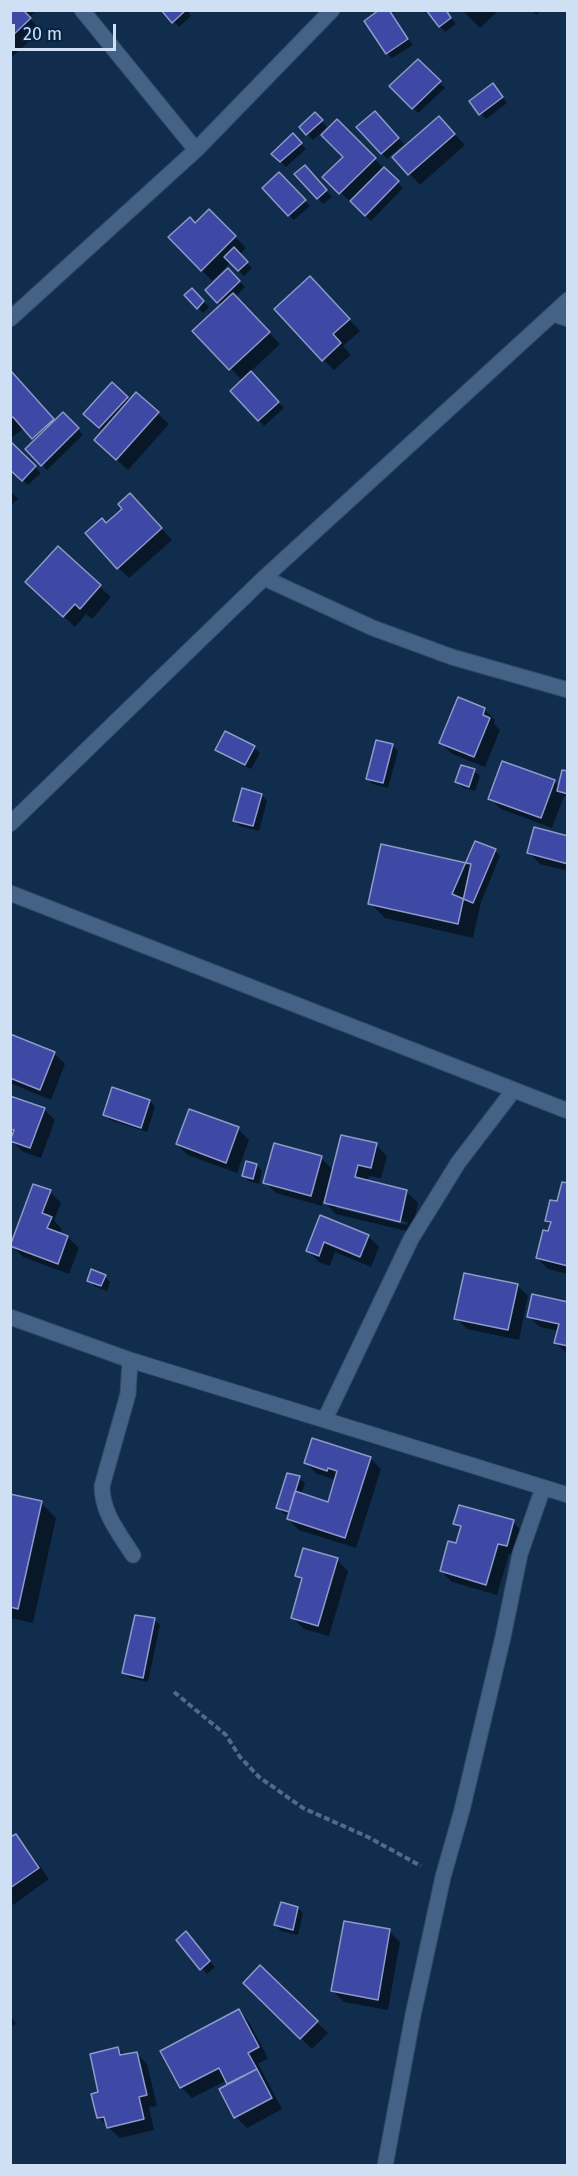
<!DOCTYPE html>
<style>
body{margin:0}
#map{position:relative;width:578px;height:2176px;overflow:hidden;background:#102d4e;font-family:"Fira Sans",sans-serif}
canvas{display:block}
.frame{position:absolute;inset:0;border:12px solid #cfe0f5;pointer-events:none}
.scale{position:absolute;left:12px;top:24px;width:104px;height:27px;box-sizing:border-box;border:3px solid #cfe0f5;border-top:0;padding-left:8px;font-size:18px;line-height:21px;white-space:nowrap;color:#cfe0f5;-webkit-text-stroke:4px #062343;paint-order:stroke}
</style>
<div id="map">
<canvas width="578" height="2176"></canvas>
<div class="frame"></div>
<div class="scale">20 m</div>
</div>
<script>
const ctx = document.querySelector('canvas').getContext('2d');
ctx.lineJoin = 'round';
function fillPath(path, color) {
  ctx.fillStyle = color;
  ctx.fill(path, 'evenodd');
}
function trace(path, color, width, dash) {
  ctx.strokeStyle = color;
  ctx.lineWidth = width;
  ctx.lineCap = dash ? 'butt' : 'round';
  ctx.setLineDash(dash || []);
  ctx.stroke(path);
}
const shadow = new Path2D(`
 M10,10H36L29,18L41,30L10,59Z
 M163,10H187L191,16L179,27Z
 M389,10L413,45L392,58L387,53Z
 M423,10H446L456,24L445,32L430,13L427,14Z
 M462,10H499L480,28Z
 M532,10H541L536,15Z
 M418,61L445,88L418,113L392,86Z
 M498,90L507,103L486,119L471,101Z
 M315,114L327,127L313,140L301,127Z
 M380,118L404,144L387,159L358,127Z
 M337,121L403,188L371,221L324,177L345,157Z
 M450,129L465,145L420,185L394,157Z
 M292,136L306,149L286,167L273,154Z
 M311,173L332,197L323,204L296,174Z
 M279,174L310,206L294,220L264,188Z
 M209,211L246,248L239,255L252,268L244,276L231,262L212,281L170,237L196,225Z
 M228,270L245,287L235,297L280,344L250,372L284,408L264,426L232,391L243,381L194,331L221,305L207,290Z
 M321,289L360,331L343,346L351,355L334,370L323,359Z
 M192,290L209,307L203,313L186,295Z
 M11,373L56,422L63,414L83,435L47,470L27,449L36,441L24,428L10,439Z
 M112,384L130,401L136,394L169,424L128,470L106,450L103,431L85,414Z
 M10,443L41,473L28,485L10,468Z
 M10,491L18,499L10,506Z
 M141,506L172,540L129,578L118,567L106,525L124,509Z
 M58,548L111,597L92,619L86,614L75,627L38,593Z
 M484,709L495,720L494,724L500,730L485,767L452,754L441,743Z
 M226,733L254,747L260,753L251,769L222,755L217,749Z
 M392,745L398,751L388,788L373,784L368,779Z
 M503,763L554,782L560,787L568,772V797L564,796L552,828L501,809L490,798Z
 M462,767L474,771L480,776L475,791L462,787L457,781Z
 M243,790L262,795L267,801L259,831L240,826L234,820Z
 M568,837V871L540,864L529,853Z
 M495,851L500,856L481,902L473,938L385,918L370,903L467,865Z
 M10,1035L54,1053L65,1064L51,1100L10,1083Z
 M113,1089L150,1101L155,1107L147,1132L110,1120L104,1115Z
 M10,1098L44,1109L55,1120L41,1158L23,1152L12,1141L13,1136L10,1135Z
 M238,1129L249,1140L237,1173L188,1155L177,1144Z
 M376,1145L387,1156L381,1178L369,1176L367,1182L407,1192L418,1203L411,1232L336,1214L323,1201L322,1206L276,1193L265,1182L321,1158L333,1170ZM336,1205L408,1222L407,1225L336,1208Z
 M256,1165L262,1171L259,1184L249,1181L244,1176Z
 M568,1185V1274L548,1269L537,1258L549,1233L551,1226L546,1221Z
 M50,1192L61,1203L54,1221L62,1229L60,1234L68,1237L79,1248L69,1274L23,1257L12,1246Z
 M321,1217L368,1236L379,1247L371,1267L335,1252L330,1266L319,1262L308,1251Z
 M105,1276L110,1282L107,1291L94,1286L89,1280Z
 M517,1285L528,1296L519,1340L467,1329L456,1318Z
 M568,1303V1354L556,1343L559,1331L540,1327L529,1316Z
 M370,1458L381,1469L356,1548L299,1530L288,1519L290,1515L283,1513L278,1508L299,1478L305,1483L301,1495L329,1504L336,1480L317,1474L306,1463Z
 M10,1495L41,1503L56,1518L33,1623L10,1618Z
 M513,1522L524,1533L518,1556L509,1554L497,1595L452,1582L441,1571L457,1545L462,1530L455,1523Z
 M337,1560L348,1571L329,1636L304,1629L293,1618L303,1582L297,1576Z
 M154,1620L160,1625L148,1682L130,1678L124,1673Z
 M16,1836L26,1847L49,1879L13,1905L10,1903V1839Z
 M298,1908L303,1913L298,1935L281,1931L276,1925Z
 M389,1931L400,1942L388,2010L344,2002L333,1991Z
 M191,1939L215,1967L207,1974L202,1968Z
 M260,1967L328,2033L312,2049L245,1983Z
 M239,2011L249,2022L268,2058L258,2064L282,2109L247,2128L236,2117L227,2080L192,2098L181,2087Z
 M10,2014L16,2024L10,2027Z
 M118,2049L125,2056L136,2053L147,2064L157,2106L149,2107L154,2130L120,2138L99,2118L100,2093Z`);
const building = new Path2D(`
 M10,10H23L31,18L10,38Z
 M161,10H186L172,23Z
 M379,10H389L408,39L386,54L364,21Z
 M426,10H446L451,18L439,27Z
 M418,59L441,81L412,109L389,86Z
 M493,83L503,97L479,115L469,101Z
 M375,111L399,138L381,154L356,127Z
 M315,112L323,120L306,135L299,127Z
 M439,116L455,134L408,175L392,157Z
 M337,119L376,158L339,194L322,177L343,157L321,135Z
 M293,133L302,143L280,162L271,154Z
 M305,165L327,190L317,199L294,174Z
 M384,167L399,181L365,216L350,201Z
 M279,172L306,200L288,216L262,188Z
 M209,209L236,236L201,271L168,237L190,217L195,223Z
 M234,247L248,262L238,271L224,257Z
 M228,268L240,281L217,303L205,290Z
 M310,276L350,319L333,334L341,343L322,361L274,309Z
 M192,288L204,301L197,309L184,295Z
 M233,293L270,332L229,370L192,331Z
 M11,371L54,419L32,439L13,417L10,419Z
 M251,371L279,402L258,421L230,391Z
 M112,382L128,397L99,428L83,414Z
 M136,392L159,412L116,460L94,440Z
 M63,412L79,428L41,466L25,449Z
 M10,441L36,466L22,481L10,470Z
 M130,493L162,528L117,569L85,533L102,518L106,523L122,509L118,504Z
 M58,546L101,585L80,609L75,604L63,617L25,582Z
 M458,697L485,708L483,715L490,718L474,757L439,743Z
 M225,731L255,746L245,765L215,750Z
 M376,740L393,744L383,783L366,779Z
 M502,761L555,780L541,818L488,799Z
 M461,765L475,769L469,787L455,782Z
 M562,770L568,771V794L557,791Z
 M242,788L262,794L253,826L233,821Z
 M534,827L568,836V864L527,853Z
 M475,841L496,849L473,903L452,894Z
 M381,844L471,864L458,924L368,904Z
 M10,1034L55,1052L40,1090L10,1078Z
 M112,1087L150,1100L141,1128L103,1115Z
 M10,1096L45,1108L30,1148L10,1141L14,1130L10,1129Z
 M189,1109L239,1127L226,1163L176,1144Z
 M341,1135L377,1143L371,1168L358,1165L355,1177L407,1190L400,1222L324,1203Z
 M274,1143L322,1156L311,1196L263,1183Z
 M246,1161L257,1164L253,1179L242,1176Z
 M562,1182L568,1183V1266L536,1258L543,1230L548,1231L551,1222L545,1221L550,1200L557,1201Z
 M33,1184L51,1190L42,1213L52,1217L47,1228L68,1236L58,1264L10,1246Z
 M320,1215L369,1235L360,1257L324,1242L319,1256L306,1251Z
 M91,1269L106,1275L101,1286L87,1281Z
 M464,1273L518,1284L508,1330L454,1319Z
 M532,1294L568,1302V1346L554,1343L559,1324L527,1317Z
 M312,1438L371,1457L345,1538L287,1519L295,1491L328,1502L337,1471L328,1468L327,1471L304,1463Z
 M287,1473L300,1476L289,1512L276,1508Z
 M10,1494L42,1501L18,1609L10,1607Z
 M459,1505L514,1520L507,1546L498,1544L486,1585L440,1571L448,1541L456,1543L461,1526L453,1524Z
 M303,1548L338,1558L318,1626L291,1618L302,1578L295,1576Z
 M135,1615L155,1618L143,1678L122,1673Z
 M16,1834L39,1868L10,1888V1837Z
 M281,1902L298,1907L293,1930L274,1925Z
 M344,1921L390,1929L378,2000L331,1991Z
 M186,1931L210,1961L200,1970L176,1940Z
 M260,1965L318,2021L300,2039L243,1983Z
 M239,2009L259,2047L248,2053L257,2069L227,2084L219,2068L180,2088L160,2051Z
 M118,2047L120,2055L137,2052L147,2095L139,2097L144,2119L107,2128L104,2117L97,2118L91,2094L98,2092L90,2054Z
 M257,2069L272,2098L234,2118L219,2089Z`);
const path = new Path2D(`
 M174,1692L226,1735L240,1757L259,1777L303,1808L368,1837L421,1866`);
const minor = new Path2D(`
 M82,10L196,150
 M553,314L568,319
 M10,319L196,150L332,10
 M264,578L373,628L452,657L568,690
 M10,824L264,578L568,300
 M10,893L568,1111
 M10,1317L130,1360L568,1495
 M130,1360L128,1394L102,1486C102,1513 119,1533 133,1555
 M325,1419L411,1239L458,1163L513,1091
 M385,2166L413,2015L443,1877L462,1810L503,1637L520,1554L543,1488`);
fillPath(shadow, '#0007');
fillPath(building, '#3e49a5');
trace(building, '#8e99c8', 1.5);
trace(minor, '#364965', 17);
trace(path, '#516a87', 4, [6, 3]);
trace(minor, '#436286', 15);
</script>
